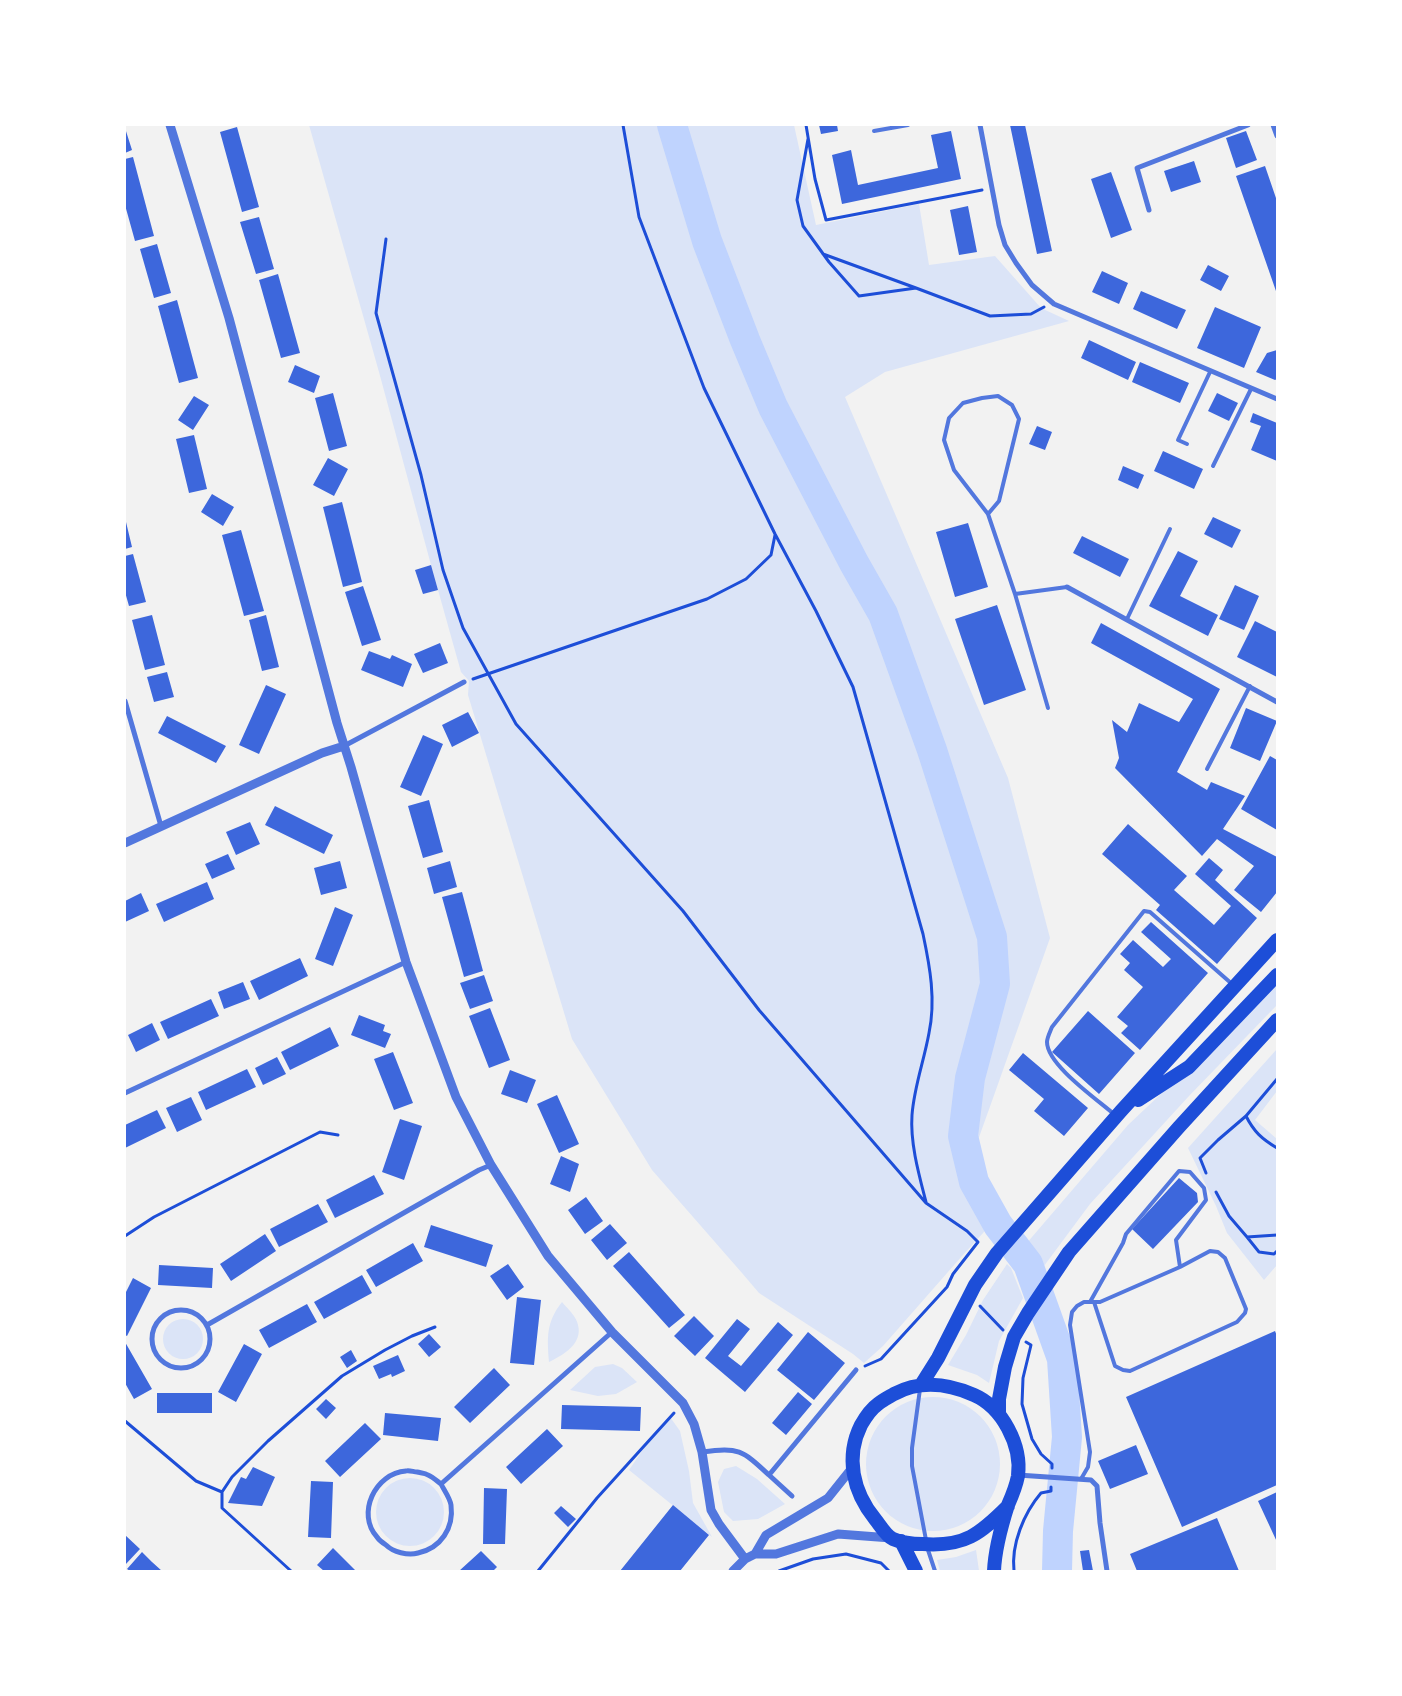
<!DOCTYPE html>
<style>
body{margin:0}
#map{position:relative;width:1402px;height:1696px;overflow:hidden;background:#f2f2f2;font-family:Rubik,sans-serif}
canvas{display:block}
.frame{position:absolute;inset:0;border:126px solid #fff;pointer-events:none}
</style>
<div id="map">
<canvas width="1402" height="1696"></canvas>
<div class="frame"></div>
</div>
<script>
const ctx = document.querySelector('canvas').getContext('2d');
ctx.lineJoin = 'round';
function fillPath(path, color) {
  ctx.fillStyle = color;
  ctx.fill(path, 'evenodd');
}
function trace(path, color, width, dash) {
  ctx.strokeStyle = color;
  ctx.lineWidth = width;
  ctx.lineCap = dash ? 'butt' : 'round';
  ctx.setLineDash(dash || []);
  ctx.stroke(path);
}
const green = new Path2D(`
 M309,125H794L816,225L919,204L929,265L995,256L1041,308L1069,321L885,372L845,397L1008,778L1050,938L977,1143L978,1160L1005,1209L962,1256L883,1346L864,1363L853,1354L759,1293L742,1273L652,1170L572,1039L468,695L469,681L461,672L431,565L379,372Z
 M1277,984V1005L1189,1096L1090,1204L1044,1266L1026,1244L1128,1125Z
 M1277,1049V1091L1255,1120L1277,1139V1265L1264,1280L1227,1233L1216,1206L1188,1148Z
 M1007,1264L1011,1268L1023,1298L999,1341L989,1383L977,1375L948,1365L966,1335L983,1300Z
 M562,1302C567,1308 577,1317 578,1325C583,1344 563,1355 549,1362C547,1338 546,1322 562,1302Z
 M163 1339a20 20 0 1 1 40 0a20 20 0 1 1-40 0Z
 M613,1364L622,1368L637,1382L616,1394L598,1396L570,1390L595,1367Z
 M866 1464a67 67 0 1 1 134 0a67 67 0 1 1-134 0Z
 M670,1417L680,1431L689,1471L693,1503L712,1537L629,1470L655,1432Z
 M736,1466L757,1479L785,1504L758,1519L733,1521L724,1512L718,1482L724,1469Z
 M376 1512a34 34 0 1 1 68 0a34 34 0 1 1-68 0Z
 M976,1550L979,1571H940L937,1560L956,1557Z`);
const river = new Path2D(`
 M672,125L707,241L745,340L773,407L854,563L883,614L932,750L992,937L995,984L970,1078L963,1136L974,1182L998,1225L1028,1264L1062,1359L1067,1437L1058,1531L1057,1571`);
const building = new Path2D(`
 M819,125H837L838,131L821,134Z
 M1010,125H1025L1052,251L1037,254Z
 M237,127L259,207L242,212L220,132Z
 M125,128L132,150L125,153Z
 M951,131L961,179L842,204L832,155L851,150L858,185L938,168L931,135Z
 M1246,131L1257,160L1236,168L1226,138Z
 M133,157L154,236L135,241L125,205V159Z
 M1194,161L1201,182L1171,192L1164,171Z
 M1265,166L1277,201V294L1236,176Z
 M1111,172L1132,230L1111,238L1091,179Z
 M968,206L977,252L959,255L950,210Z
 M259,217L274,269L256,274L240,222Z
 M157,244L171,293L154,298L140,249Z
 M1208,265L1229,276L1221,291L1200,280Z
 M1102,271L1128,283L1119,304L1092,292Z
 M278,274L300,353L281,358L259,280Z
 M1141,291L1186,310L1177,329L1133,309Z
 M177,300L198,378L179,383L158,306Z
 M1215,307L1261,327L1244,368L1197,348Z
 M1089,340L1136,362L1128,380L1081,358Z
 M1277,350V379L1275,380L1256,372L1267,353Z
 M1140,362L1189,383L1180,403L1132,382Z
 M295,365L320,376L314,393L288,382Z
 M333,393L347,446L329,451L315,398Z
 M1217,393L1238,403L1229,421L1208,411Z
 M194,396L209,405L193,430L178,420Z
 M1253,413L1277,423V461L1251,450L1261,426L1250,422Z
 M1037,426L1052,432L1045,450L1029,444Z
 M194,435L207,489L189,493L176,439Z
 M1163,451L1203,469L1194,489L1154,471Z
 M328,458L348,469L334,496L313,485Z
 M1123,466L1144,475L1138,489L1118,480Z
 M212,494L234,507L223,526L201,512Z
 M342,502L362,582L343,587L323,507Z
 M1213,517L1241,530L1232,548L1204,534Z
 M126,522L132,547L125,549V523Z
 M968,523L988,587L955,597L936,532Z
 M241,530L264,611L244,616L222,535Z
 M1082,536L1129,559L1120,577L1073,553Z
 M1178,551L1198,561L1180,596L1218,615L1208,636L1149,606Z
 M133,554L146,602L129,606L125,592V556Z
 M431,565L438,590L423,594L415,570Z
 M1235,585L1259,596L1244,630L1219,619Z
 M363,586L381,640L362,646L345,592Z
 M997,605L1026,690L984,705L955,619Z
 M152,615L165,665L145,670L132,620Z
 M266,615L279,667L262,671L249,620Z
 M1255,621L1277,632V677L1237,657Z
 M1101,623L1220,689L1177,772L1207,790L1211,782L1245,796L1223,829L1277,857V892L1261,912L1234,890L1254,866L1217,839L1202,856L1115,768L1119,758L1112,720L1127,732L1139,703L1179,722L1193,699L1091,643Z
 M440,643L448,663L423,673L414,654Z
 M369,651L390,659L392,655L412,664L403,687L361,670Z
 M167,672L174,697L154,702L147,677Z
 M266,685L286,694L259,754L239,745Z
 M1246,708L1277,721L1260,761L1230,748Z
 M468,712L479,733L452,747L442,725Z
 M167,716L226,746L216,763L158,733Z
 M423,735L443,744L421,796L400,787Z
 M1270,756L1277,760V830L1241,809Z
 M429,800L443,852L423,858L408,806Z
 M275,806L333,835L324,854L265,825Z
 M250,822L260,844L236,855L226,832Z
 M1128,824L1187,876L1174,890L1214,925L1231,906L1195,874L1209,858L1223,870L1215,880L1257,918L1217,964L1156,910L1160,905L1102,854Z
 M228,854L235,869L212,879L205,864Z
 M340,861L347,888L321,895L314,868Z
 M450,861L457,887L434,894L427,868Z
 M207,882L214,899L164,922L156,904Z
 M462,892L483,971L464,977L442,897Z
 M141,893L149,911L125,922V901Z
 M335,907L353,915L333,966L315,959Z
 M1151,922L1208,973L1140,1050L1121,1033L1128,1026L1117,1017L1143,987L1124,970L1130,963L1120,954L1133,940L1163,967L1171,959L1141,932Z
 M300,958L308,976L259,1000L250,981Z
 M484,975L493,1001L470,1009L460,983Z
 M243,982L250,999L224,1009L218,992Z
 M211,999L219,1016L168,1039L160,1022Z
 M490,1008L510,1060L489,1068L469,1016Z
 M1088,1011L1135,1053L1099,1094L1052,1052Z
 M359,1015L385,1025L383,1031L391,1034L385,1048L351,1035Z
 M152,1023L160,1040L136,1052L128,1035Z
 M330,1027L339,1046L290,1070L281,1052Z
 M393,1052L413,1103L394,1110L374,1059Z
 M1023,1053L1088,1108L1064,1136L1034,1111L1044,1099L1009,1070Z
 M277,1057L286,1074L263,1085L255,1068Z
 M247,1069L256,1087L206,1110L198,1092Z
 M510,1070L536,1080L527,1103L501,1094Z
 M557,1095L579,1144L559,1153L537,1104Z
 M191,1097L202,1120L177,1132L166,1108Z
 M157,1110L166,1128L125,1148V1125Z
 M400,1119L422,1126L404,1180L382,1172Z
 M561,1156L579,1164L570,1192L550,1184Z
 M374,1175L384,1194L335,1218L326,1200Z
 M1179,1178L1197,1193L1198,1202L1153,1249L1132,1229Z
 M586,1197L603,1221L585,1234L568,1210Z
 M318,1204L328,1222L279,1247L270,1229Z
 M610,1224L627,1243L607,1260L591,1240Z
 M431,1225L493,1245L486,1267L424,1247Z
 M265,1234L276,1251L231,1281L220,1264Z
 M413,1243L423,1261L376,1287L366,1270Z
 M629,1252L685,1315L669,1328L613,1266Z
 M508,1264L524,1287L507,1300L490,1276Z
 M159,1265L213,1268L212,1288L158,1285Z
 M362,1275L372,1293L324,1319L314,1302Z
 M133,1278L151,1288L127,1336L125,1335V1294Z
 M517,1297L541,1300L534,1365L510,1363Z
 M307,1304L317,1322L269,1348L259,1330Z
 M694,1316L714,1336L695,1356L674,1336Z
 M737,1319L750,1329L728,1356L741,1366L778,1322L793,1335L745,1392L705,1358Z
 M1275,1331L1277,1336V1485L1182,1527L1126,1397Z
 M808,1332L845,1363L814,1400L777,1370Z
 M429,1334L441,1347L429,1357L418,1344Z
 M125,1342L152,1389L134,1399L125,1383Z
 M244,1344L262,1354L236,1402L218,1392Z
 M351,1350L357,1361L347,1368L340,1357Z
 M398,1355L405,1371L392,1377L391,1374L379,1379L373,1366Z
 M494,1368L510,1385L470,1423L454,1407Z
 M798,1392L812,1404L786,1435L772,1423Z
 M157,1393H212V1413H157Z
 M326,1399L336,1408L326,1419L316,1409Z
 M562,1405L641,1407L640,1431L561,1429Z
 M385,1413L441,1418L438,1441L383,1435Z
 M365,1423L381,1439L340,1477L325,1461Z
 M547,1429L563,1446L521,1484L506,1467Z
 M1136,1445L1148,1474L1110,1489L1098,1461Z
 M253,1467L275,1477L262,1506L228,1503L241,1477L246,1479Z
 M311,1481L333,1482L331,1538L308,1537Z
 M484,1488L507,1489L505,1544H483Z
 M1277,1492V1542L1258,1501Z
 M673,1505L709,1535L680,1571H620Z
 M561,1506L576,1519L568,1527L554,1513Z
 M1217,1518L1239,1571H1137L1130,1554Z
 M125,1535L140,1549L125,1565Z
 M333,1548L356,1571H324L317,1565Z
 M1089,1550L1093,1571H1083L1080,1551Z
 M481,1551L497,1567L493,1571H459Z
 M142,1552L152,1562L162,1571H130L127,1569Z`);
const path = new Path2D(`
 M623,125L639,217L704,388L775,534L816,611L853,687L923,934C930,967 936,1000 929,1033C924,1061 914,1087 912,1115C910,1143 919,1175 926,1202
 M806,125L815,179L826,220L982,190
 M808,139L797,200L803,226L829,262L859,296L916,288L990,316L1031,314L1044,307
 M386,239L376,313L421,475L443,570L463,628L516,724L683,911L759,1010L926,1203L967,1231L978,1242L953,1274L947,1287L881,1359L865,1366
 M823,254L916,288
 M473,679L707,599L746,579L771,555L775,535
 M1246,1116C1254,1132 1262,1139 1277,1148
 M1206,1173L1200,1158L1218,1140L1246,1116L1277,1079
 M1216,1192L1229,1216L1247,1237L1277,1235
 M125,1236L154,1217L320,1132L338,1135
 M1247,1237L1259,1252L1274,1254L1277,1251
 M980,1306L1003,1330
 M1026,1342L1031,1345L1023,1378L1022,1404L1032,1439L1041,1454L1052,1464V1468
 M125,1421L196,1481L222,1492
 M291,1571L222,1508V1492L232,1477L268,1441L342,1376L385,1350L412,1336L435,1327
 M538,1571L597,1498L674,1413
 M779,1571L813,1559L846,1554L881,1563L889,1571
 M1014,1571C1011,1544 1024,1513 1041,1493L1051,1491V1487`);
const service = new Path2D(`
 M874,131L908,125
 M1187,444L1178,440L1210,372
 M1213,466L1251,389
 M988,514L999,501L1019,419L1012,405L998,396L982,398L963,403L949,418L944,440L954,470L988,514L1015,594L1067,587
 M1015,594L1048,708
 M1127,619L1170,529
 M1207,769L1250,686
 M1115,1115C1098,1100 1047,1065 1047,1042C1047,1038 1050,1032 1052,1027L1144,911L1150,912L1232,984
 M1090,1302L1123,1243L1126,1234L1179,1171L1190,1172L1204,1188L1206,1200L1176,1240L1180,1267
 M920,1389L912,1448V1466L926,1540
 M1081,1479L1088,1467L1090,1452L1070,1325L1072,1312L1077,1306L1084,1302H1100L1180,1267L1210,1251L1218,1252L1225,1258L1246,1309L1245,1313L1237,1322L1130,1371L1123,1370L1115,1366L1094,1302
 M927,1547L935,1571`);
const minor = new Path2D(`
 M980,125L999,225L1005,245L1016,263L1032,285L1054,304L1277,399
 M1273,125L1277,136
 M1149,210L1137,168L1248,125
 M1067,587L1277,702
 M125,701L161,826
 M344,746L464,682
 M125,1093L406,962
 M152 1339a29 29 0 1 1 58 0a29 29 0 1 1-58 0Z
 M207,1325L479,1170L491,1165
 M702,1452C739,1447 742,1450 769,1475L856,1370
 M769,1475L792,1496
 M1018,1475L1091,1480L1097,1486L1100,1523L1107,1571
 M441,1484C444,1490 450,1498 451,1505C454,1528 441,1548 418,1553C408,1556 393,1552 386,1545C383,1543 379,1540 377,1537C356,1514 375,1473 406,1471C409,1470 414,1472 417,1472C421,1473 425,1473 428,1475C433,1477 437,1481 441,1484L612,1332`);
const tertiary = new Path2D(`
 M170,125L229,318L337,723L351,767L406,962L456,1097L491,1165L548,1256L612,1332L683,1403L694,1424L702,1452L711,1510L719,1524L745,1559
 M125,843L322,753L344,746
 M755,1554H776L838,1534L891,1538
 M733,1571L745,1559L755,1554L766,1535L828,1498L852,1468`);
const trunk = new Path2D(`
 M1138,1100L1189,1067L1277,975
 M921,1385L938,1358L975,1285L997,1253L1121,1111L1277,940
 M999,1414V1399L1005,1367L1014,1337L1028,1313L1069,1252L1179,1127L1277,1020
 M901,1541L916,1571
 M994,1571C995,1548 1001,1527 1008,1505C1012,1496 1016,1486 1018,1476C1022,1445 1002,1407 974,1395C947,1383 920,1380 894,1394C889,1397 883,1400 878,1404C871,1409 865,1418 861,1425C845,1457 853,1492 875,1519C880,1525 886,1536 893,1539C902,1543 913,1544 923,1544C965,1547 980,1534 1008,1506`);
fillPath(green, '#dbe4f7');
trace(river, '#bfd3fe', 30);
fillPath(building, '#3d67dc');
trace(path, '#1d4ed8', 3);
trace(service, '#5277de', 4);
trace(minor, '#5277de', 5);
trace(tertiary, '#5277de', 9);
trace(trunk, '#1d4ed8', 14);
</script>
